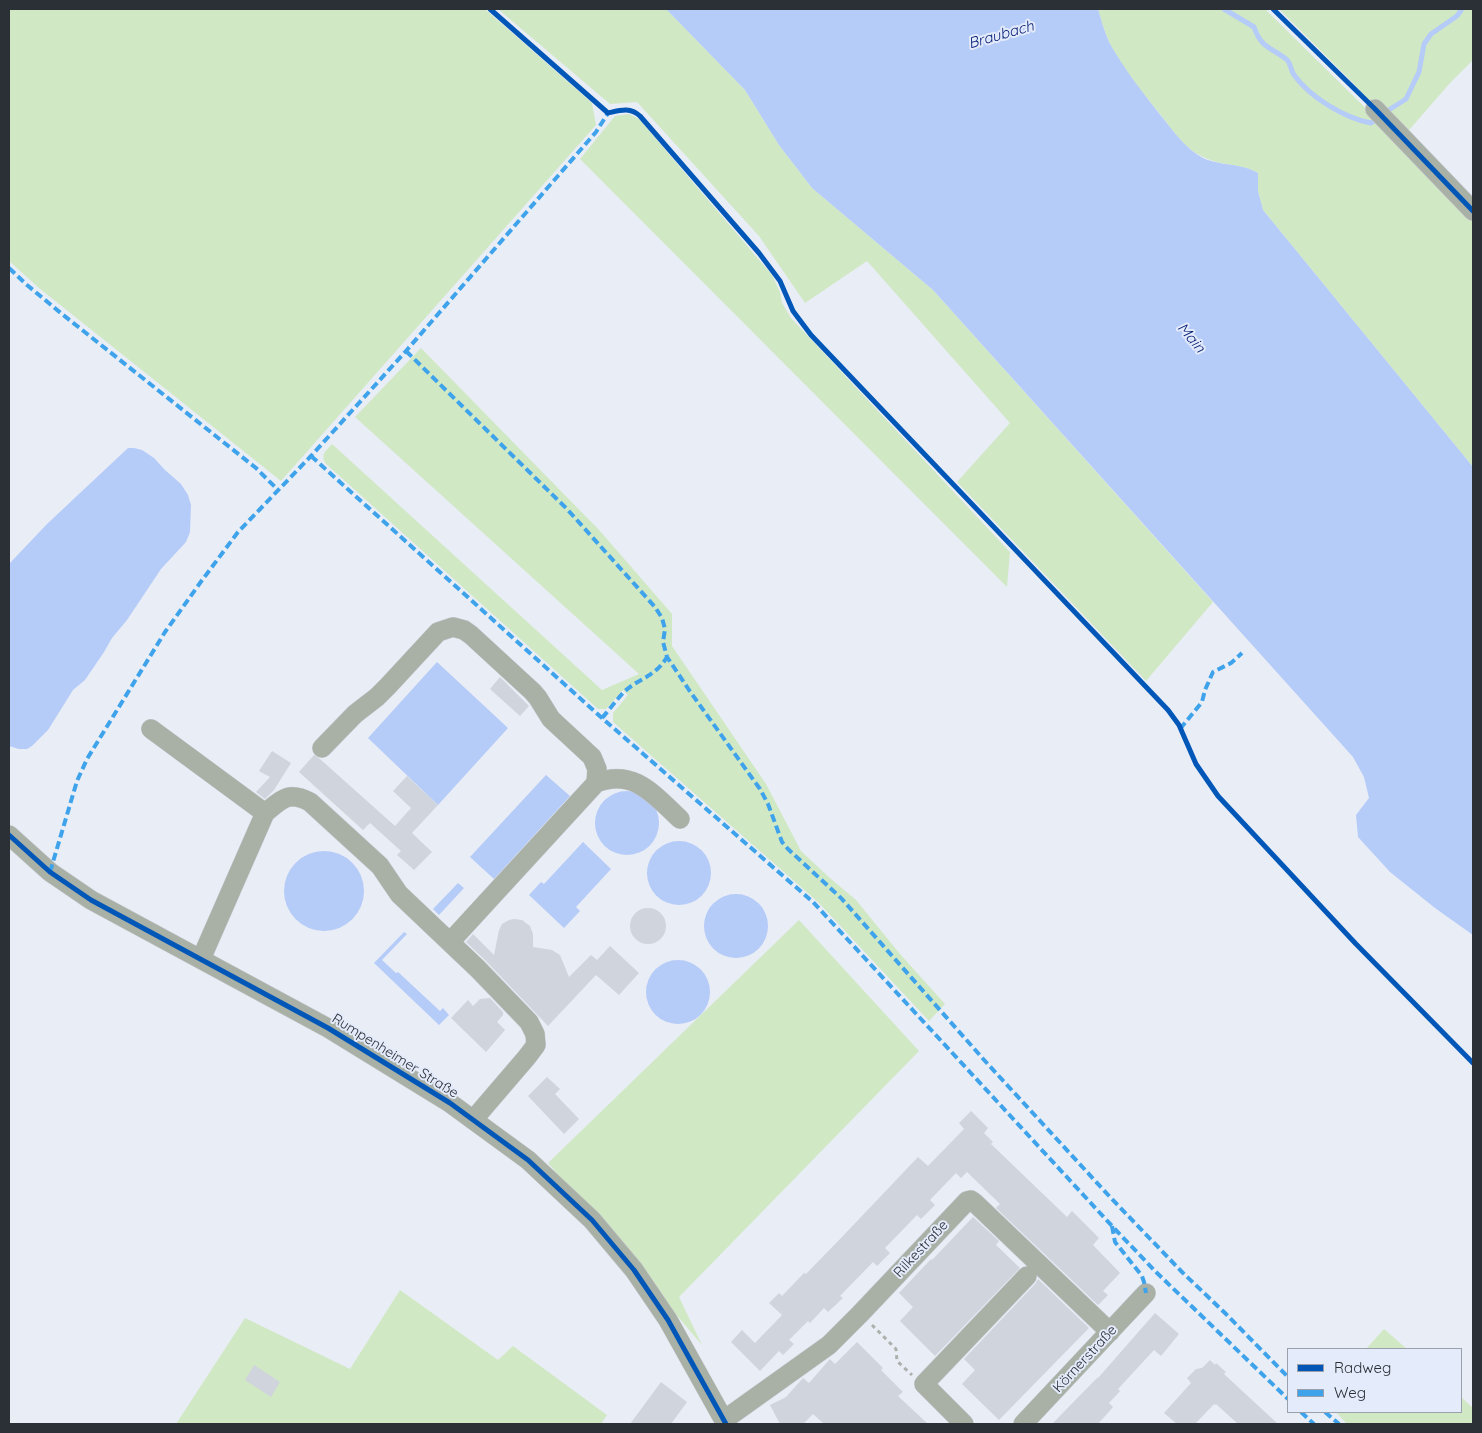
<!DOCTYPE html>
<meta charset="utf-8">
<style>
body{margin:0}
#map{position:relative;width:1482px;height:1433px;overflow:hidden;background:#e9edf6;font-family:Quicksand,sans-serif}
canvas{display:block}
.frame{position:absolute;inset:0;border:10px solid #2b2f36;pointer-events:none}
.legend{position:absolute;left:1287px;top:1348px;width:175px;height:65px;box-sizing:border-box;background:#e4ebfb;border:1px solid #9aa0ac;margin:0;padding:6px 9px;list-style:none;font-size:15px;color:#2b2f36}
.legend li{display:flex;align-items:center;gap:10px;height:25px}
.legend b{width:25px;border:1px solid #9aa0ac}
</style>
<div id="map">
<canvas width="1482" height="1433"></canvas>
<div class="frame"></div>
<ul class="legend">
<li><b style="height:6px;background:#0057b8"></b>Radweg</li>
<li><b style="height:6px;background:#3ea3eb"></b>Weg</li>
</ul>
</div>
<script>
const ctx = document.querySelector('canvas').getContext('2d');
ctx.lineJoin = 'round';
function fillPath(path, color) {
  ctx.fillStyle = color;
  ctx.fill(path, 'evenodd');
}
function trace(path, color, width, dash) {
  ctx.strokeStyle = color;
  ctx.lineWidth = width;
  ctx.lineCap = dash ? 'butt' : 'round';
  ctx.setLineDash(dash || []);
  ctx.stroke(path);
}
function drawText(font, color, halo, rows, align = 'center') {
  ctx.font = font + ' Quicksand,sans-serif';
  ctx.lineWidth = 4;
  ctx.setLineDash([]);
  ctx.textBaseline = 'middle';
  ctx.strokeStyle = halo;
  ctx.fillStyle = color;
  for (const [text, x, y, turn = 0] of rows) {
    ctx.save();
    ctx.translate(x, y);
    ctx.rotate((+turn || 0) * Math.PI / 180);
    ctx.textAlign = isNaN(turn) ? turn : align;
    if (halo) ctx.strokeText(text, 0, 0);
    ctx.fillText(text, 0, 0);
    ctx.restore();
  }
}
const green = new Path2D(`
 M9,9H485L592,103L596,125L281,481L39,288L9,261Z
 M498,9H666L745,90L779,145L812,188L933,290L1213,602L1146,681L957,482L1010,423L867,261L805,303L759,236L637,102L610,104Z
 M1098,9H1265L1398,140L1473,218V467L1263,210L1258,191V173C1241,163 1220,166 1203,157C1185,149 1172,130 1160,114C1141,91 1123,68 1109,42C1104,31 1101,19 1098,9Z
 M1279,9H1473V60L1450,83L1403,137L1352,82Z
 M629,114L639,119L772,275L780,292L782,303L791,318L1010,552L1007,587L580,159L615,116Z
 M421,348L600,531L672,614V646L766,784L801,851L831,879L856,900L900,954L945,1004L929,1021L818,902L613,722V713L628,695L623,690L606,709H598L325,463C321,453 325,452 332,444L602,690L639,674L355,417Z
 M799,920L919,1051L679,1297L702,1345L548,1163Z
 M400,1290L498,1360L513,1346L607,1415L601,1424H176L245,1318L350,1369Z
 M1384,1329L1407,1349H1366Z
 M1461,1397L1473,1408V1424H1347L1336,1412H1461Z`);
const water = new Path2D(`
 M666,9H1098C1101,19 1104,31 1109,42C1124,69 1143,93 1162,117C1174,132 1186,149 1203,158C1220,166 1241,163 1258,173V191L1263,210L1473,467V935L1435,908L1390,872L1358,837L1356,815L1369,798L1364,777L1353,757L933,290L812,188L779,145L745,90Z
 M128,448H134L142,450L154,458L165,470L181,484L188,495L191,505L190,532L186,542L161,569L127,620L112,638L104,652L85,680L73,690L48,730L32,746L27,749H19L9,746V564L47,524Z
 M437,662L508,728L438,805L368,738Z
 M546,775L570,796L494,879L470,857Z
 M595 823a32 32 0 1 1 64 0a32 32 0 1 1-64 0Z
 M647 873a32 32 0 1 1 64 0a32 32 0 1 1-64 0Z
 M583,842L611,869L576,907L580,911L564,928L529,895L541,882L544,884Z
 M284 891a40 40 0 1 1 80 0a40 40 0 1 1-80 0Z
 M458,883L464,888L439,915L433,909Z
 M704 926a32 32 0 1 1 64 0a32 32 0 1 1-64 0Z
 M404,932L407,934L382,960L396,973L398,972L440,1011L443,1008L449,1015L439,1025L374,963Z
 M646 992a32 32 0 1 1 64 0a32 32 0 1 1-64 0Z`);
const stream = new Path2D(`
 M1224,9L1254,27C1259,42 1265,46 1279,54C1281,56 1286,58 1288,61C1291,65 1291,71 1294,75C1310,97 1344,118 1371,123L1377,118
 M1384,113L1406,99L1419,72L1424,44L1431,34L1457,16L1462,9`);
const building = new Path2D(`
 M500,677L529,706L520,716L490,689Z
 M272,751L291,763L274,790L265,799L256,792L270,777L259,771Z
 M314,755L320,759L395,826L411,808L393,791L407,776L438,805L412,833L432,852L414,870L397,855L401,851L370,823L363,830L299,772Z
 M630 926a18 18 0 1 1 36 0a18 18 0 1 1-36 0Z
 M514,919L522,920L530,926L533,934V947L552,950L560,955L569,977L591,955L597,960L610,946L639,973L619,995L596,975L548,1026L486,961L466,942L473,934L494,955L499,930L502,924L509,920Z
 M490,998L503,1012V1015L497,1022L505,1030L486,1052L451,1018L468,1000L473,1006L480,999Z
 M547,1077L560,1089L555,1094L579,1119L564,1134L528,1096Z
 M971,1111L988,1128L984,1133L993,1142L991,1144L1067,1217L1072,1211L1099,1238L1093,1245L1120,1273L1103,1291L1108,1295L1098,1305L996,1208L1000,1204L967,1172L961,1178L956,1173L930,1200L935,1205L921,1219L917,1215L885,1248L890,1253L877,1266L873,1262L840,1296L843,1298L828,1312L824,1308L810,1323L808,1321L789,1340L794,1344L783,1355L779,1351L760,1371L731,1342L742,1330L755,1343L782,1315L769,1303L779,1293L782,1296L804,1273L806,1274L841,1238L918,1157L928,1166L964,1129L959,1123Z
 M973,1217L999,1241L996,1245L1020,1268L935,1356L900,1321L913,1307L899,1293L931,1259L932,1260Z
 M1038,1279L1089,1328L999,1420L962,1384L975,1370L964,1359L1035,1284Z
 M1155,1313L1179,1334L1161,1356L1154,1350L1118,1389L1120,1391L1109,1403L1113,1407L1098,1424H1052L1097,1378H1098Z
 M857,1342L883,1368L881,1370L903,1392L898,1396L928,1424H824L813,1414L803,1424H780L770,1405L786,1397L803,1378L809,1383L830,1359L835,1364Z
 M1210,1360L1215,1365L1216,1363L1226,1372L1224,1374L1278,1424H1238L1216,1404L1215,1405L1214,1404L1195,1424H1177L1164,1413L1191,1383L1187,1378L1196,1369L1202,1368Z
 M254,1365L280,1382L271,1397L245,1380Z
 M661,1382L687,1402L671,1424H630Z`);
const path = new Path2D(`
 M872,1325L896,1349L897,1361L912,1375`);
const minor = new Path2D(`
 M1375,109L1473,211
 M151,729L265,813
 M322,748L355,714L377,697L388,686L438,632L453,627L464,630L471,635L533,692L538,698L551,719L592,757L597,769L596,783L450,942
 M596,783C634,768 654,795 680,819
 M9,835L50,872L91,900L328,1028L450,1103L528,1160L592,1220L634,1270L668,1320L726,1424
 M201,959L265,813C281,800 288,790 310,802L380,866L399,894L478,969L529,1022L535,1034L536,1045L527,1057L473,1120
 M724,1420L829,1345L860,1314L967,1201L971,1200L975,1203L1110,1332
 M964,1424L924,1384L1027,1276
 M1023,1424L1146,1293`);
const quiet = new Path2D(`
 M9,268L27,285L62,314L256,468L278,490
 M406,351L567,509L655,607L662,618L665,629L663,642L667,657L689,690L760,789L768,804L782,842L788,849L841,898L985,1061L1110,1197L1182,1272L1225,1313L1288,1377
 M311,456L602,718L813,902L1112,1226L1156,1272L1288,1399
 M602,718C610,709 617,699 625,691C641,677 655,677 667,657
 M1180,729L1202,702L1205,690L1213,672L1231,663L1242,653
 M50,872L77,781L87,759L165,632L200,583L238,532L311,456L406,351L596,132L608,113
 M1112,1226L1115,1242L1142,1276L1144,1282L1146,1293
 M1301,1412L1314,1424
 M1325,1412L1339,1424`);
const cycleway = new Path2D(`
 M490,9L608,113C621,110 630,107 640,116L759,253L780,281L793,311L811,335L1168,710L1179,725L1196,764L1218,796L1356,944L1473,1063
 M1273,9L1375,109L1473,211
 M9,835L50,872L91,900L328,1028L450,1103L528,1160L592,1220L634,1270L668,1320L726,1424`);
const streetNames = [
 ["Rumpenheimer Straße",395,1056,32],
 ["Rilkestraße",921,1249,-47],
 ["Körnerstraße",1085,1359,-47]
];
const waterNames = [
 ["Braubach",1001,35,-16],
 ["Main",1191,338,50]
];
fillPath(green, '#d1e8c4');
fillPath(water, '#b5cbf8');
trace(stream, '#b5cbf8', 5);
fillPath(building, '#d0d4dc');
trace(minor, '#c4c8cf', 20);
trace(path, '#acb1ad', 3, [4, 4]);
trace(minor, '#a9b0a6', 19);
trace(quiet, '#3ea3eb', 4, [8, 4]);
trace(cycleway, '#0057b8', 5);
drawText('14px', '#2b2f36', '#e4ebfb', streetNames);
drawText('italic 15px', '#082277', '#e4ebfb', waterNames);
</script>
